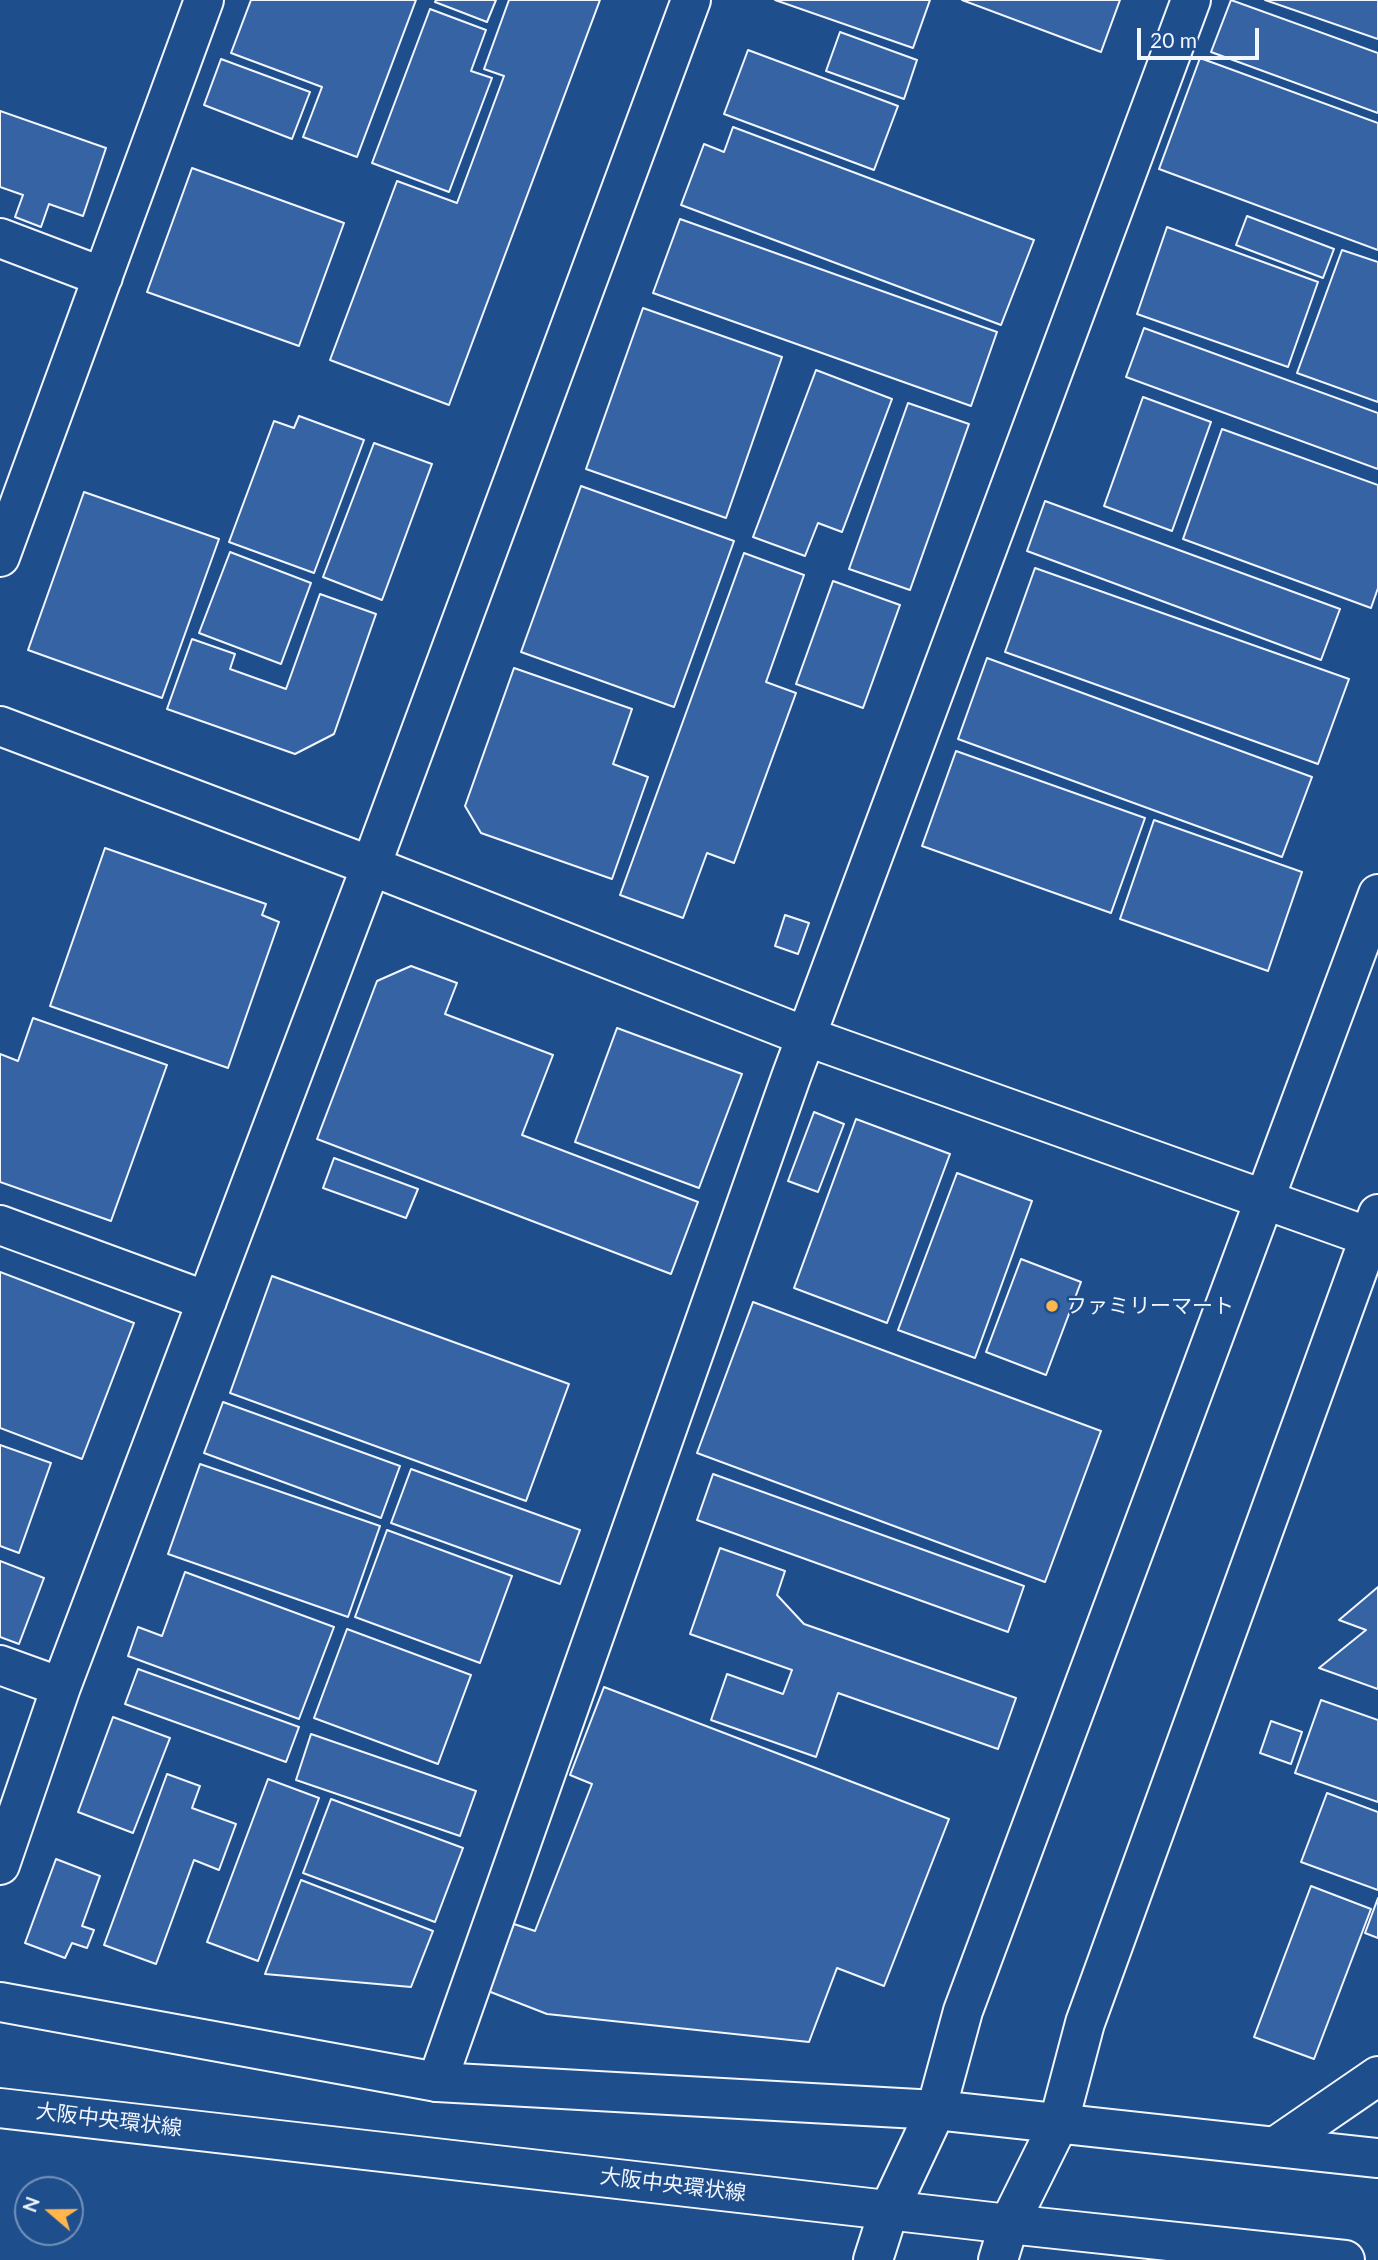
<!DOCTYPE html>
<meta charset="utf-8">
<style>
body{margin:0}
#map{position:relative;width:1378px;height:2260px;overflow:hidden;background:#1f4e8c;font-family:Lato,sans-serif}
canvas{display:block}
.north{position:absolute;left:14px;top:2176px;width:70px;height:70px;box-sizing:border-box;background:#1f4e8c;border:2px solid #7391ba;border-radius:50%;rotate:290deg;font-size:19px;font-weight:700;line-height:28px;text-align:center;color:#f2f6ff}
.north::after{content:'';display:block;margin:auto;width:24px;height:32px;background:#ffb74d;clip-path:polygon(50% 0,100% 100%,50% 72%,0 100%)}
.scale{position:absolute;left:1137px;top:28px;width:122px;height:32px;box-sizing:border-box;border:4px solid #f2f6ff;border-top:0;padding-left:9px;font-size:21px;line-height:24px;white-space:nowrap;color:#f2f6ff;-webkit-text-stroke:5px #1f4e8c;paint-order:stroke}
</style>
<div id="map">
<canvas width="1378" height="2260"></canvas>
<div class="north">N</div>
<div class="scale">20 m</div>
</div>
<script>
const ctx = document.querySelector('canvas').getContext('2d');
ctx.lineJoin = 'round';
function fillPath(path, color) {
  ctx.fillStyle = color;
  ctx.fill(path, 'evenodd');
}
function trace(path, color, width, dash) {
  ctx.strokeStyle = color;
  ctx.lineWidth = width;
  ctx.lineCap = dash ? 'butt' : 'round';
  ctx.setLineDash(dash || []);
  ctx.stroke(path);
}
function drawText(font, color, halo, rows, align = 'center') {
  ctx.font = font + ' Lato,"Noto Sans JP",sans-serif';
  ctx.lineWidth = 5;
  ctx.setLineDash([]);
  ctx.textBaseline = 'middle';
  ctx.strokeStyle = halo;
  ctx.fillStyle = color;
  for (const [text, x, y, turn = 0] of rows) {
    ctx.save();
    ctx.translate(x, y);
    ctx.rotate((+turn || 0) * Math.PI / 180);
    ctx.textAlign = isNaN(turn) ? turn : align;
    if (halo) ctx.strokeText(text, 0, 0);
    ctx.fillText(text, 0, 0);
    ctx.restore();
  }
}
const building = new Path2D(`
 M251,0H416L357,157L303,137L322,87L231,53Z
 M436,0H496L487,22L435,2Z
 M509,0H600L449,405L330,360L397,181L457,203L504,76L484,69Z
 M775,0H930L913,48Z
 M962,0H1120L1101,52Z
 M1231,0L1378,53V113L1211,52Z
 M1265,0H1378V39Z
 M430,9L486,30L471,71L492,78L449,192L372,163Z
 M840,32L917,60L904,99L826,71Z
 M748,50L898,106L874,170L724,114Z
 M1200,58L1378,123V250L1159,169Z
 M221,59L310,92L292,139L204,105Z
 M0,111L106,148L83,216L49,204L41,227L15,217L23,195L0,187Z
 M733,127L1034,240L1001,325L681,205L704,144L724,152Z
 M192,168L344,223L299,346L147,292Z
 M1247,216L1334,249L1323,278L1236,245Z
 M680,219L997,332L971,406L653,293Z
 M1167,227L1318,282L1288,367L1137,314Z
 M1342,250L1378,262V402L1297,373Z
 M643,308L782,357L726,518L586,469Z
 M1144,328L1378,413V469L1126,377Z
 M816,370L892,399L842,532L818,523L805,556L753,537Z
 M1143,397L1211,422L1172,531L1104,506Z
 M908,403L969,424L910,590L849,569Z
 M299,416L364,440L314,573L229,542L274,421L294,428Z
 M1222,429L1378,485V588L1371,608L1183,539Z
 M374,443L432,464L382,600L323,577Z
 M581,486L734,541L674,707L521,652Z
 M84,492L219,539L162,698L28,650Z
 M1045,501L1340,609L1321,660L1027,551Z
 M230,552L311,583L281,664L199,633Z
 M744,553L804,575L766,682L796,693L734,863L707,853L683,918L620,895Z
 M1035,568L1349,679L1318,764L1005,652Z
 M833,581L900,605L863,708L796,684Z
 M320,594L376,614L334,734L295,754L167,709L192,639L235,654L230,669L286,689Z
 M987,658L1312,777L1282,857L958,739Z
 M514,668L632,709L613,764L648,777L612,879L481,833L465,806Z
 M956,751L1145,818L1111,913L922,846Z
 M1154,820L1302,872L1268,971L1120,919Z
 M105,848L266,904L262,915L279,922L228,1068L50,1006Z
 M785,915L809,923L798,954L775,946Z
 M411,966L457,983L445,1014L553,1055L522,1135L698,1202L671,1274L317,1139L377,981Z
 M33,1018L167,1065L111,1221L0,1182V1054L18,1061Z
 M617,1028L742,1074L699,1188L575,1142Z
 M814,1112L844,1124L818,1192L788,1181Z
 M856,1119L950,1154L887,1323L794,1288Z
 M334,1158L418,1189L406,1218L323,1188Z
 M957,1173L1032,1201L975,1358L898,1330Z
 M1021,1259L1081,1282L1046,1375L986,1352Z
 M0,1272L134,1323L82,1459L0,1428Z
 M272,1276L569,1384L526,1501L230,1393Z
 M753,1302L1101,1431L1045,1582L697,1453Z
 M223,1402L400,1466L381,1518L204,1453Z
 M0,1445L51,1463L19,1553L0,1546Z
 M200,1464L380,1526L348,1617L168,1554Z
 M411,1469L580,1530L560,1584L391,1523Z
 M713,1474L1024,1586L1008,1632L697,1520Z
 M387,1530L512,1576L480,1663L355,1617Z
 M720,1548L785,1571L777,1595L804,1624L1016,1698L998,1749L838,1693L816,1757L711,1720L727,1674L783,1694L792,1670L690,1634Z
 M0,1561L44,1578L19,1644L0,1637Z
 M185,1572L334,1627L299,1719L128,1656L138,1627L162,1636Z
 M1378,1587V1689L1319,1668L1366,1630L1339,1620Z
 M347,1629L471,1675L438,1764L314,1718Z
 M138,1669L299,1727L286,1762L125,1704Z
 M604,1687L949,1819L884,1986L837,1968L809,2042L547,2014L488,1991L514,1924L535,1931L592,1784L570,1775Z
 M1321,1700L1378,1720V1802L1295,1773Z
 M113,1717L170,1738L133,1833L78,1812Z
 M1271,1721L1302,1732L1291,1764L1260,1753Z
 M311,1734L476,1791L460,1836L296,1780Z
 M167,1774L200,1786L192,1808L236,1824L219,1870L194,1860L156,1964L104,1945Z
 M268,1779L319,1798L258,1961L207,1942Z
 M1327,1793L1378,1812V1890L1301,1862Z
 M331,1799L463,1848L435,1922L303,1873Z
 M56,1859L100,1876L82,1926L94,1930L87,1948L72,1943L65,1958L25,1943Z
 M301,1880L433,1931L411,1987L265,1974Z
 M1311,1886L1371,1909L1314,2059L1254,2037Z
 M1378,1898V1938L1365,1933Z`);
const minor = new Path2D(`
 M0,238L103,277
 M0,557L204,0
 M0,726L371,866L805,1036L1378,1240
 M0,1225L207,1301
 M0,1665L61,1687
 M0,1865L61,1687L371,866L691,0
 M437,2082L791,1077L1191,0
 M1276,2146L1378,2076
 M873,2260L889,2210L936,2110L963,2011L1378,894
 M998,2260L1009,2224L1058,2125L1085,2023L1378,1214`);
const major = new Path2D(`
 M0,2002L437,2082L936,2110L1378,2158
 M0,2108L1009,2224L1345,2260`);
const markers = [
 [1052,1306,7,"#ffb74d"]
];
const poiNames = [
 ["ファミリーマート",1066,1306]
];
const streetNames = [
 ["大阪中央環状線",109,2120,7],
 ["大阪中央環状線",673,2185,7]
];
fillPath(building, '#3563a3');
trace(building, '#f2f6ff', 2);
trace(minor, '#f2f6ff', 42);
trace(major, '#f2f6ff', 42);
trace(minor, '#1f4e8c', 38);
trace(major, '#1f4e8c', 38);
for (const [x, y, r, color] of markers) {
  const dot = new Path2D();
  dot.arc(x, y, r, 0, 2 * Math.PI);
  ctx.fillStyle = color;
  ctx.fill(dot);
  trace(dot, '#1f4e8c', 2.5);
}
drawText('21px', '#f2f6ff', '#1f4e8c', poiNames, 'left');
drawText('21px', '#f2f6ff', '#1f4e8c', streetNames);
</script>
